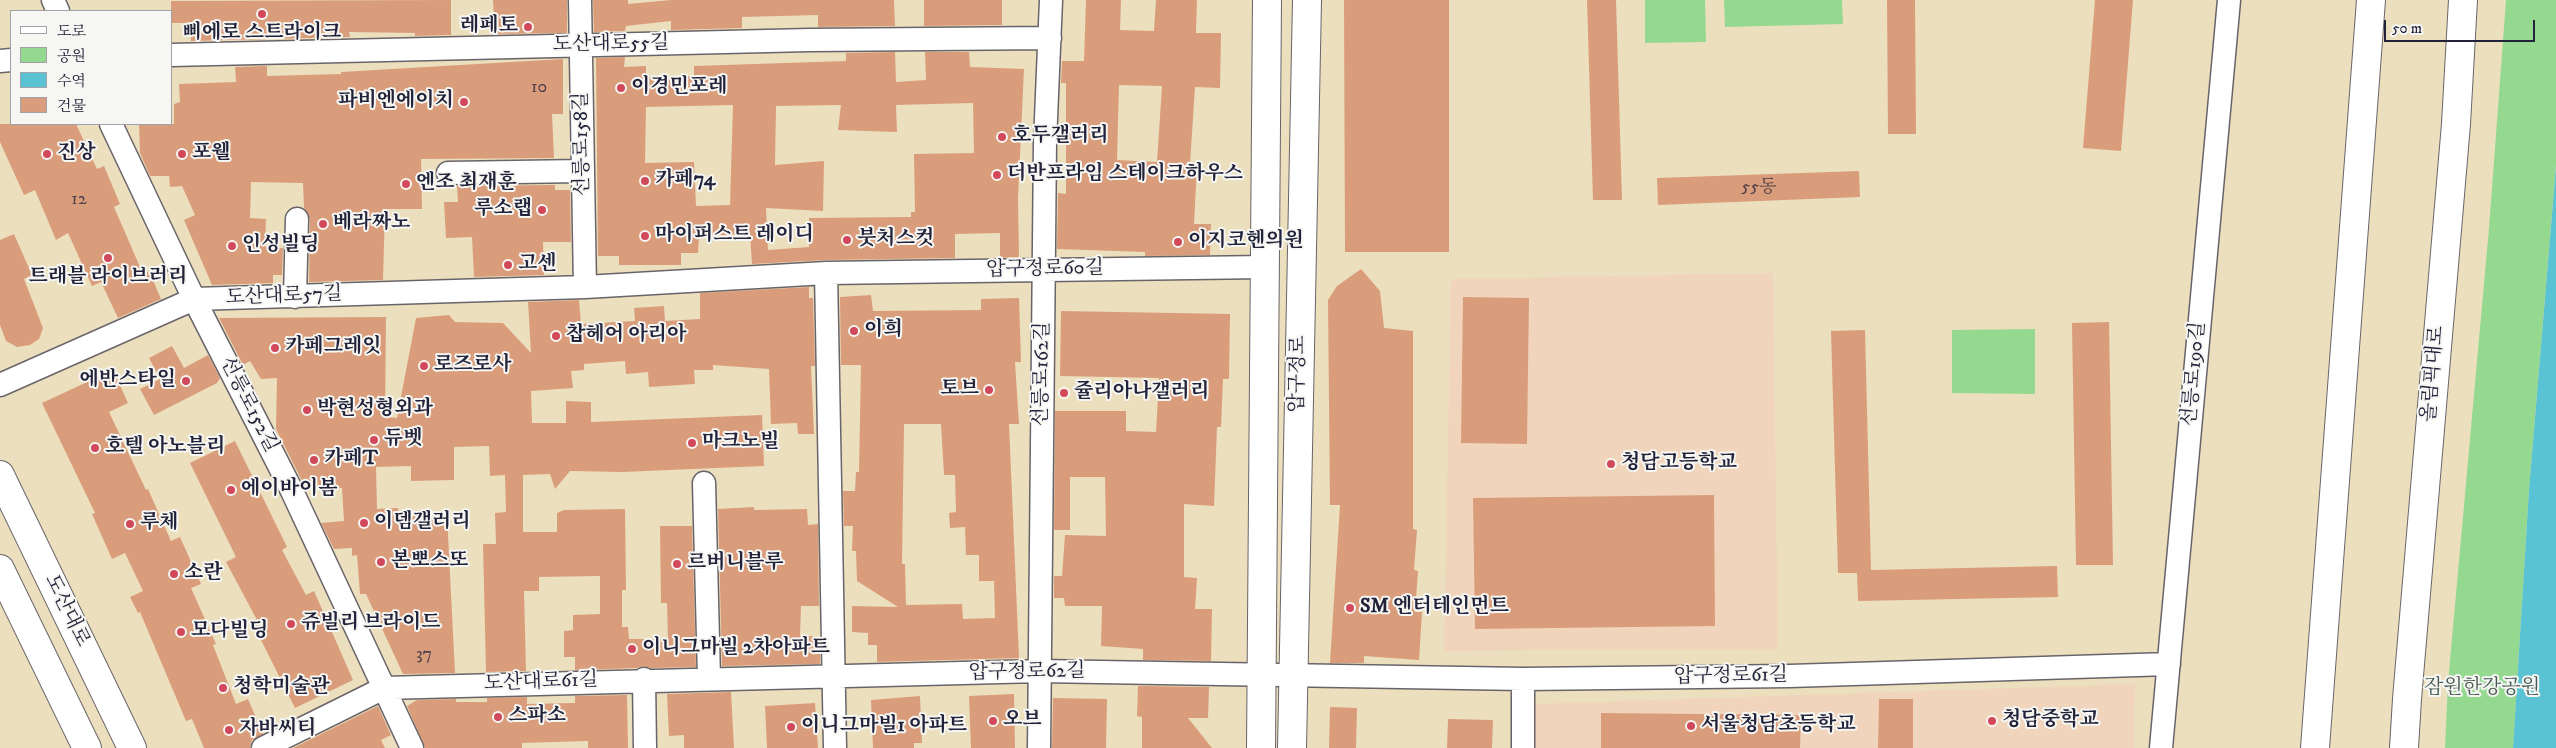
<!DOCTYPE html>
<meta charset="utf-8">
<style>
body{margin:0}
#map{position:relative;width:2556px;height:748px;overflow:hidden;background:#ecdfbe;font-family:"IM FELL DW Pica","Noto Serif KR",serif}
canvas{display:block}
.legend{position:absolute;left:10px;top:10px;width:162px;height:115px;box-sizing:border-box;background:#f6f6f2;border:1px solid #a1a1a9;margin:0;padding:6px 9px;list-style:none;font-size:15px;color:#22223b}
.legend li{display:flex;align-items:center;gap:10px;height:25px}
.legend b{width:25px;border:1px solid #a1a1a9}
.scale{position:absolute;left:2384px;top:20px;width:151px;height:22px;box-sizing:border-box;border:2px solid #22223b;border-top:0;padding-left:6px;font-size:15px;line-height:18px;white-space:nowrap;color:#22223b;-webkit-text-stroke:4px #f6f6f2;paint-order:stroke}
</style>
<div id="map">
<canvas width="2556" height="748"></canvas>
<ul class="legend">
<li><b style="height:6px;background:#fff"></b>도로</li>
<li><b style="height:14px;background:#95d991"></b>공원</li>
<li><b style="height:14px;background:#59c3d4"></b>수역</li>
<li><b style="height:14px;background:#da9d7b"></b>건물</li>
</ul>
<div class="scale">50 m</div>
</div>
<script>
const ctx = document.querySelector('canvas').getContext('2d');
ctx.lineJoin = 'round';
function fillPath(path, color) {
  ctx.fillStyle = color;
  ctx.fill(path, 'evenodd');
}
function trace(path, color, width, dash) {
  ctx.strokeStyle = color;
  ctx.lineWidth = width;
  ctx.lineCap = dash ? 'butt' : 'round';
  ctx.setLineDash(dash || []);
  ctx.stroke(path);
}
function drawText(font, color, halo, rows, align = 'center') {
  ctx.font = font + ' "IM FELL DW Pica","Noto Serif KR",serif';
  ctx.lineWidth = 4;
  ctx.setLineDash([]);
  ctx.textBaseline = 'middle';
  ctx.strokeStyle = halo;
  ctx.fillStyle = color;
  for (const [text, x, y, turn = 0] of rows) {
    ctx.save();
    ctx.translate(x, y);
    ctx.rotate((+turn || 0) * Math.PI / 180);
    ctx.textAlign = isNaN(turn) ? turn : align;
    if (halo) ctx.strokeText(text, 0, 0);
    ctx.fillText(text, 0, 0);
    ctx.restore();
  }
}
const built = new Path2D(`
 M1773,273L1778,649L1444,651L1451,279Z
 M2135,684L2134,748H1532V704Z`);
const green = new Path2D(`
 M1645,0H1705L1706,42L1645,43Z
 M1724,0H1842L1843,24L1725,27Z
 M2506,0H2556V165L2529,490L2513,748H2445L2448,683L2489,228Z
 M2035,329V394L1952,393V330Z`);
const water = new Path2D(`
 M2556,166V748H2513L2529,490Z`);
const building = new Path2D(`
 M451,0V35L415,36V33L349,32L350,37L191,41L190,23H171V1Z
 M493,0H567V33L495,34Z
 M593,0H628V4L671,0H894L895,26L818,27V15L742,17V28L671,30V21L626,26L625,31L594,32Z
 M924,0H1002V25L924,26Z
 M1086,0H1121L1120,30L1154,31L1156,0H1197L1196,33H1221L1220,88L1195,87L1190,164L1197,165L1194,224H1211L1210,255L1145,256V252L1057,249L1058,193L1066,194V83H1061L1062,61H1084ZM1119,85L1162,86L1157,162L1117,160Z
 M1344,0H1449V252H1345Z
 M1587,0H1616L1622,200H1593Z
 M1887,0H1915L1916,134H1888Z
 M2095,0H2133L2121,151L2083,148Z
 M895,52L896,82L926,80L925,52H969L970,67L1024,69L1018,199L1019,257L1000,258V233L955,234V258L826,260L752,264L750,234L699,236L698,253H681V265H619V256H598L596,58L625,57L624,67L646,66V77L694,76V66L846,61V53ZM973,103L974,153L914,154L915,212H911V217L809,218V247L768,250L766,208L823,211L824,161L775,165L776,106L841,105L838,130L897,132L896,105ZM733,105L730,205L696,206L694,162L645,163L646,107Z
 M563,59V114H552L554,158L421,159L422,209H385L383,280L309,282L310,219L304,208L303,183L251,182L250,218L266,219L265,247L283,248L282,275H273V283L212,285L184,220L195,215L182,186L170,187L169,176H150L140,153L139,124H174V104L180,102L179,84L236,82L235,67L267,66V76L341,74V72Z
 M0,124H76L97,169L104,166L120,204L114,207L143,274L149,271L161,299L118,318L101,282L92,286L68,233L56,240L35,190L24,195L0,142Z
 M1859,171L1860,197L1658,205L1657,178Z
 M555,185V190H570L571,242H543L544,275L474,277L472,237L446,238L444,202H458L457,186Z
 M14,234L32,275L24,279L43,328L39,339L30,345L17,347L6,341L0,325V240Z
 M1361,269L1380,291L1384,328L1413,331V529L1417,530L1414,570L1418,571L1415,612H1422L1419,660L1364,656V663H1330L1340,505H1330L1328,300L1337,286Z
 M809,287V298H813L815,366H811L814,434H798L797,423L771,424L769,369L713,365V370H694L695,384L649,387L648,372L626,374L625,361L584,364V370L571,371L573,388L531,391L532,423H566V401L591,402V422L762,415L764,466L622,472L570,471L555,489L550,474L523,475V532H557V513L564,510L625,509L626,590H622V627H628L629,639H668L667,603H661L660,526H692L696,667L651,668L643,666L637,668L575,670V657H564V631L573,630V615L600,614V576L539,577V591H524L526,671L486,672L483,544H496L495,513L506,512L505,475L490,476L489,446L454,447V480L411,481V466L376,467L377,509L398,508L399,517L447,515L455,673L403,674L366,594H360L357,555L352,556V548L334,549L321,523L344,521L342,488H313V481L304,485L276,429L277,378L261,379L250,361L243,365L219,318L386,317L385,417L397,418L416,318L449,315L455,322L503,323L531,353L528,302L579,300L581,324L635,321L634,308L664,306L665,321L700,319V293Z
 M871,295L873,311L981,310V299L1019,298L1021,362H1015L1019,424H1009L1019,658L877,662V645H868V633L852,632V606L898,607L857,581L856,551H852L853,526H844L843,491H855L856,472H859L861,365H841L840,297ZM904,424H941L944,475H955L956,512L949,513L950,528L965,527L966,555H979V581H994L995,618L963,619L962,604L906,605L905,564H902Z
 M1463,297L1529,298L1527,444L1461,443Z
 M1061,311L1230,314L1229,379H1223L1221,427H1217L1214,506L1184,504V577L1197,578L1195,609H1212L1211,661L1143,660V649L1101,646L1102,606H1065L1064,598H1054V576H1062L1065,535L1106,536L1105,477H1070V530H1054L1055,411H1126V431L1156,432L1159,378L1060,376Z
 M2109,322L2113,565H2076L2072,323Z
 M1865,330L1871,570L2057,566L2058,597L1858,601L1857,573H1838L1831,331Z
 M172,346L184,368L208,355L220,378L217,383L154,415L140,389L160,379L149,358Z
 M113,370L128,403L109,412L146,490L148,489L171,541L180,537L201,584L191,588L216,644L213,645L236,704L248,699L263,734L252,740L250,748H204L192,719L186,721L140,612L138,613L130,597L143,591L125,553L112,559L92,514L95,513L42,403Z
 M235,441L287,547L282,550L306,595L314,591L353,680L295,708L252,622L257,620L226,562L236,557L190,463Z
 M1714,495L1715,626L1475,629L1473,498Z
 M754,507V510L807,509L808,525L818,524L819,606H801L800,636H813L820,641V664L722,666L718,509Z
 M1138,686L1209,687L1208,718H1188L1212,748H1142V717L1137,716Z
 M731,692L734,748H684V735L669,736L667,694Z
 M1014,694L1015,748H971L969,696Z
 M627,695L628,748H588V741L522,743V748H425L407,706L417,700L456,699V702H487V698L527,697V704L575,703V696Z
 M920,696L922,743H914V748H873L871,700Z
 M1053,698L1107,699L1106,748H1052Z
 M1879,699H1913V748H1878Z
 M815,703L818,748H767L765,706Z
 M378,706L391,735L381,740L385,748H293Z
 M1330,707L1357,708L1356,748H1329Z
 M1601,713L1801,715L1800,748H1601Z
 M1448,719L1493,720L1492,748H1447Z`);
const minor = new Path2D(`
 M53,0L58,11
 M580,0L585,287
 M171,55L810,40L1050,38
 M0,61L11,60
 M111,124L194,299L292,491L412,748
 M448,173L583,171
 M826,273L835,748
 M295,297L297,219
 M0,385L194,299L585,287L826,273L1265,267
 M704,483L709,678
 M644,679L645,748
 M263,748L384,688L1039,671L1523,679L1790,676L2169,664
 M1039,748L1045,142L1051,0
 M1523,748V679
 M2161,748L2229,0`);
const major = new Path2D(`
 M0,475L132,748
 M0,569L87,748
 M1261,748L1267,0
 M1292,748L1307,0`);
const highway = new Path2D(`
 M2315,748L2371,0
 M2404,748L2407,699L2456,124L2463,0`);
const markers = [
 [262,14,5,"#d1495b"],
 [528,27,5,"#d1495b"],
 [621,88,5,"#d1495b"],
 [464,102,5,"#d1495b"],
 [1002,137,5,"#d1495b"],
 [47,154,5,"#d1495b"],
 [182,154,5,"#d1495b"],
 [997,175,5,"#d1495b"],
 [645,181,5,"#d1495b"],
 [406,184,5,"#d1495b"],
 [542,210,5,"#d1495b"],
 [323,224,5,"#d1495b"],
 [645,236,5,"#d1495b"],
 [847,240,5,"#d1495b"],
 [1178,242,5,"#d1495b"],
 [232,246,5,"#d1495b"],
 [108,258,5,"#d1495b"],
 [508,265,5,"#d1495b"],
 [854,331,5,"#d1495b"],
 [556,336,5,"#d1495b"],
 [275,348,5,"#d1495b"],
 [424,366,5,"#d1495b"],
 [186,381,5,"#d1495b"],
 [989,390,5,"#d1495b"],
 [1064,393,5,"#d1495b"],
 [307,410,5,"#d1495b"],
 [374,440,5,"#d1495b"],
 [692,443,5,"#d1495b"],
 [95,448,5,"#d1495b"],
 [314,460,5,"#d1495b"],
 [1611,464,5,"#d1495b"],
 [231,490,5,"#d1495b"],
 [364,523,5,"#d1495b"],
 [130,524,5,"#d1495b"],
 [381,562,5,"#d1495b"],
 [677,564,5,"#d1495b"],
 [174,574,5,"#d1495b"],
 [1350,608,5,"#d1495b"],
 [291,624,5,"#d1495b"],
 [181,632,5,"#d1495b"],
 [632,649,5,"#d1495b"],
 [223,688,5,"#d1495b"],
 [498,717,5,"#d1495b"],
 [993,721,5,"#d1495b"],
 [1992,721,5,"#d1495b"],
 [1691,726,5,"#d1495b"],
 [791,727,5,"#d1495b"],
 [229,730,5,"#d1495b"]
];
const numberNames = [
 ["10",539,88],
 ["55동",1759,188],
 ["12",79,200],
 ["37",424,655]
];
const poiNames = [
 ["레페토",518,27,"right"],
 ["삐에로 스트라이크",262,34,"center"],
 ["이경민포레",631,88],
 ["파비엔에이치",454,102,"right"],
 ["호두갤러리",1012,137],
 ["진상",57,154],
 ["포웰",192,154],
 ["더반프라임 스테이크하우스",1007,175],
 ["카페74",655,181],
 ["엔조 최재훈",416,184],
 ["루소랩",532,210,"right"],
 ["베라짜노",333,224],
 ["마이퍼스트 레이디",655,236],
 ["붓처스컷",857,240],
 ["이지코헨의원",1188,242],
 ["인성빌딩",242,246],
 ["고센",518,265],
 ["트래블 라이브러리",108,278,"center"],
 ["이희",864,331],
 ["찹헤어 아리아",566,336],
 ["카페그레잇",285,348],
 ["로즈로사",434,366],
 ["에반스타일",176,381,"right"],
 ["토브",979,390,"right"],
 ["쥴리아나갤러리",1074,393],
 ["박현성형외과",317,410],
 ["듀벳",384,440],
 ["마크노빌",702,443],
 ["호텔 아노블리",105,448],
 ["카페T",324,460],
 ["청담고등학교",1621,464],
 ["에이바이봄",241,490],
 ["이뎀갤러리",374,523],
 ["루체",140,524],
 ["본뽀스또",391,562],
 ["르버니블루",687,564],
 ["소란",184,574],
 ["SM 엔터테인먼트",1360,608],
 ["쥬빌리 브라이드",301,624],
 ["모다빌딩",191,632],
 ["이니그마빌 2차아파트",642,649],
 ["청학미술관",233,688],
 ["스파소",508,717],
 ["오브",1003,721],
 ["청담중학교",2002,721],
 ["서울청담초등학교",1701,726],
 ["이니그마빌1 아파트",801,727],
 ["자바씨티",239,730]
];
const streetNames = [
 ["도산대로55길",611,45,-1],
 ["선릉로158길",583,144,-91],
 ["압구정로60길",1045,270,-1],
 ["도산대로57길",284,297,-2],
 ["선릉로162길",1043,374,-89],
 ["압구정로",1299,374,-89],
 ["선릉로190길",2195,374,-85],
 ["올림픽대로",2434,374,-85],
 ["선릉로152길",248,405,63],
 ["도산대로",66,611,64],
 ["압구정로62길",1027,673,-1],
 ["압구정로61길",1731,677,-1],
 ["도산대로61길",541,683,-2]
];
const parkNames = [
 ["잠원한강공원",2482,689]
];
fillPath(built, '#f0d5bc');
fillPath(green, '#95d991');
fillPath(water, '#59c3d4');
fillPath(building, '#da9d7b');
trace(minor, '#696469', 25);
trace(major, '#696469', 30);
trace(highway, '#696469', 30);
trace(minor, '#fff', 22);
trace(major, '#fff', 28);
trace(highway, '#fff', 28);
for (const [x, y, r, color] of markers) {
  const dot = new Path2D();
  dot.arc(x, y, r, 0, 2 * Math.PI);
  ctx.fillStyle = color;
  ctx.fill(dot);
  trace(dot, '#f6f6f2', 2);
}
drawText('18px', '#50414b', null, numberNames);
drawText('bold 20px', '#22223b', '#f6f6f2', poiNames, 'left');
drawText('20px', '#22223b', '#f6f6f2', streetNames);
drawText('20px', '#445955', '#f6f6f2', parkNames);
</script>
